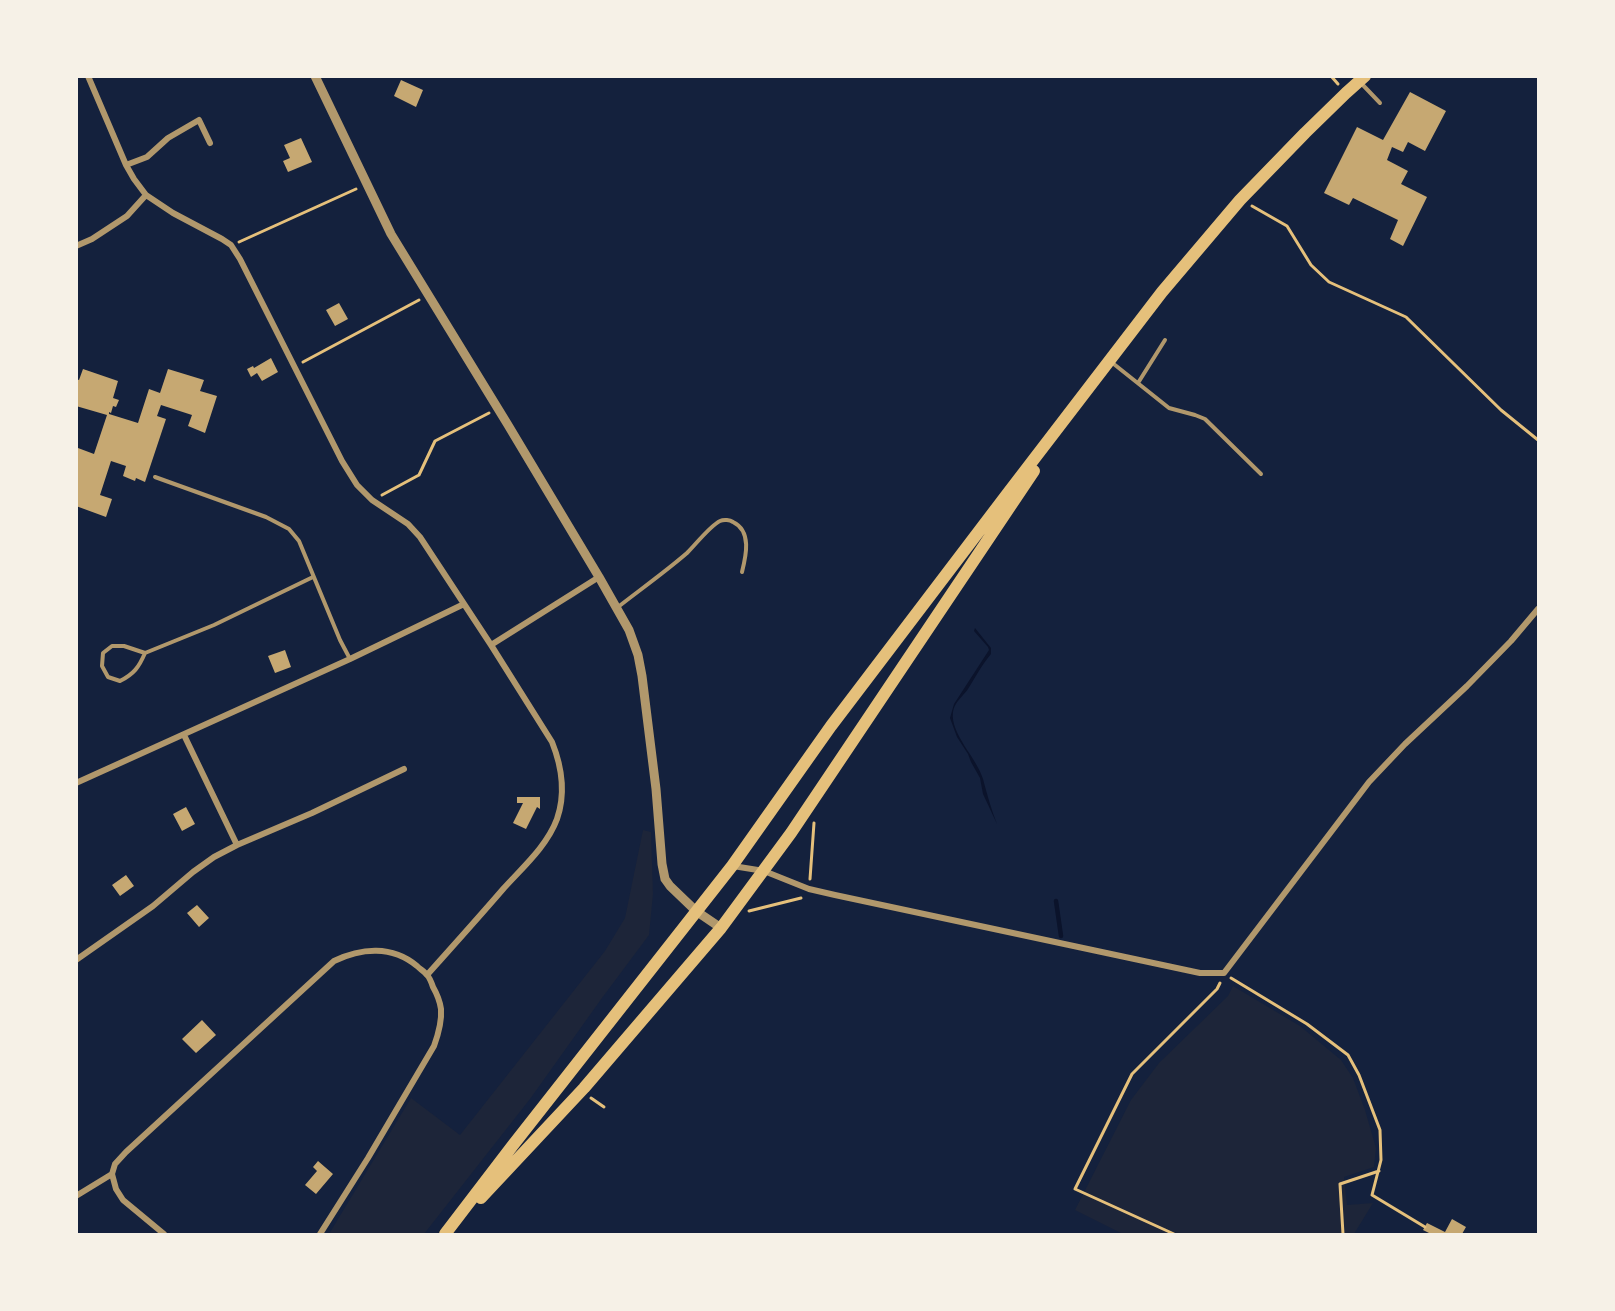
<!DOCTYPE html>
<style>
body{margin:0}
#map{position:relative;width:1615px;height:1311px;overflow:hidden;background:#14213d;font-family:"Sofia Sans Condensed",sans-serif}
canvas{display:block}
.frame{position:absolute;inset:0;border:78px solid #f6f1e7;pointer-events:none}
</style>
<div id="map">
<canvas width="1615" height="1311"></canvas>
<div class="frame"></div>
</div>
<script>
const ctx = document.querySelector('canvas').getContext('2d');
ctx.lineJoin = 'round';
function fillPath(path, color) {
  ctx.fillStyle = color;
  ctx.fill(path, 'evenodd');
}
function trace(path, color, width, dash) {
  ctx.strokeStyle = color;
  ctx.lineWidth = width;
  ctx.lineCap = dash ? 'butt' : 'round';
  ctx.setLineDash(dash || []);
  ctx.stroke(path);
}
const green = new Path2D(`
 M643,830L651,832L653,894L649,935L602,998L530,1099L424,1234H329L411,1098L460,1135L605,951L625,918Z
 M1233,986L1300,1026L1341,1060L1353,1078L1365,1110L1376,1148L1374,1167L1344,1177L1347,1205L1373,1203L1354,1234H1123L1075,1210L1131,1100L1159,1063L1228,996Z`);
const water = new Path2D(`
 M975,628L991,648V654C981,666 976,676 968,689C963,696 954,703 953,712C950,734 977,758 983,779C987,794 991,809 997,824L983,794L980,778L971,762L968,754L957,737L950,718L954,704L989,650L988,647L974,631Z`);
const stream = new Path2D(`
 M1056,901L1061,936`);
const building = new Path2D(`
 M401,80L423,90L416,107L394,96Z
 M1410,92L1446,111L1425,151L1408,142L1403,152L1392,147L1387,160L1408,171L1401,184L1427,197L1403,246L1390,239L1398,220L1353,198L1349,205L1324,193L1357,127L1383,140Z
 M301,138L312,162L288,172L283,161L290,158L284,145Z
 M339,303L348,319L335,326L326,310Z
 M271,358L278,372L262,381L257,373L251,377L247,369L253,366L254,368Z
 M83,369L118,381L113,398L119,400L116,407L113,406L111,413L109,412V414L138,423L149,389L160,393L168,369L204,380L200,391L217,396L205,433L188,426L192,415L161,405L157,416L166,419L145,482L136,478L135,481L123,476L126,466L111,461L100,495L112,499L106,517L76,506V454L78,448L94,454L107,415L76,406V379L79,380Z
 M285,650L291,667L275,673L268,656Z
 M517,797H540V809L537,807L526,829L513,823L523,803H517Z
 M186,807L195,824L182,831L173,814Z
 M126,875L134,886L120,896L112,885Z
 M197,905L209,918L199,927L187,913Z
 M202,1020L216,1035L196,1053L182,1039Z
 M318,1161L333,1174L316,1194L305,1185L317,1171L313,1167Z
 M1452,1219L1466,1227L1462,1234H1431L1423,1230L1427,1223L1445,1232Z`);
const path = new Path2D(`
 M1331,76L1338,84
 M1252,206L1287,226L1311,265L1329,282L1406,317L1501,410L1538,440
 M239,242L356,189
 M303,362L419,300
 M382,495L419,475L435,441L489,413
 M810,879L814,823
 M749,911L801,898
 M1231,978L1307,1024L1348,1055L1359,1075L1380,1130L1381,1160L1372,1195L1425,1227
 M591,1098L604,1107
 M1174,1234L1075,1189L1132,1074L1217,989L1220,983
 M1343,1234L1340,1184L1379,1171`);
const service = new Path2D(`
 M1360,82L1380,103
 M1110,361L1169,408L1195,415L1205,419L1261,474
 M1138,383L1165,340
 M155,477L266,517L289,529L299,541L340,640L350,659
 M618,607C641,589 665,572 687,553C695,545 711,525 720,521C724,519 730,520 733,522C752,531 746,556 742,572
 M145,653C139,667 134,674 120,681L108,677L102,666L103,653L112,646H124L145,653L214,625L313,577`);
const minor = new Path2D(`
 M88,76L126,165L134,179L146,195L173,213L222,239L231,245L240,259L342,461L357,485L372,500L408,524L420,537L491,645L552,742C562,767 566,793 557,819C547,846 523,867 504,888C479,917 453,946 427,975
 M126,165L147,157L168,138L199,120L210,143
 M76,246L92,239L127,216L146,195
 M491,645L599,577
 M184,735L237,845
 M76,783L350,659L464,604
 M733,866L764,871L809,889L835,895L1200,973H1224L1369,782L1405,744L1467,686L1511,641L1538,609
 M76,960L153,906L193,872L214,857L237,845L312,813L404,769
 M112,1174L116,1189L123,1200L164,1234
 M76,1196L112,1174L115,1164L126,1152L334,961C361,948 392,945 417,966C420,969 425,972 427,975C430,978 432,984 433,987C437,994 440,1002 441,1009C442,1022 438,1035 434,1046L368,1158L320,1234`);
const tertiary = new Path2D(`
 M315,76L391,234L508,425L599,577L629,630L638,655L642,676L656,789L662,864L665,879L670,886L696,911L721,928`);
const trunk = new Path2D(`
 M481,1198L584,1088L721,928L791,833L1034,471
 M445,1234L513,1145L732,866L831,726L1008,493L1162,292L1240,200L1305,133L1346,93L1365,76`);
fillPath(green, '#1d2539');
fillPath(water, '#0b132b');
trace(stream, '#0b132b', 4.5);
fillPath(building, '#c6a872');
trace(path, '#e5c07b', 3);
trace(service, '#b1986c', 4);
trace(minor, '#b1986c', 6);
trace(tertiary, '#b1986c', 9);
trace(trunk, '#e5c07b', 12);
</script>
